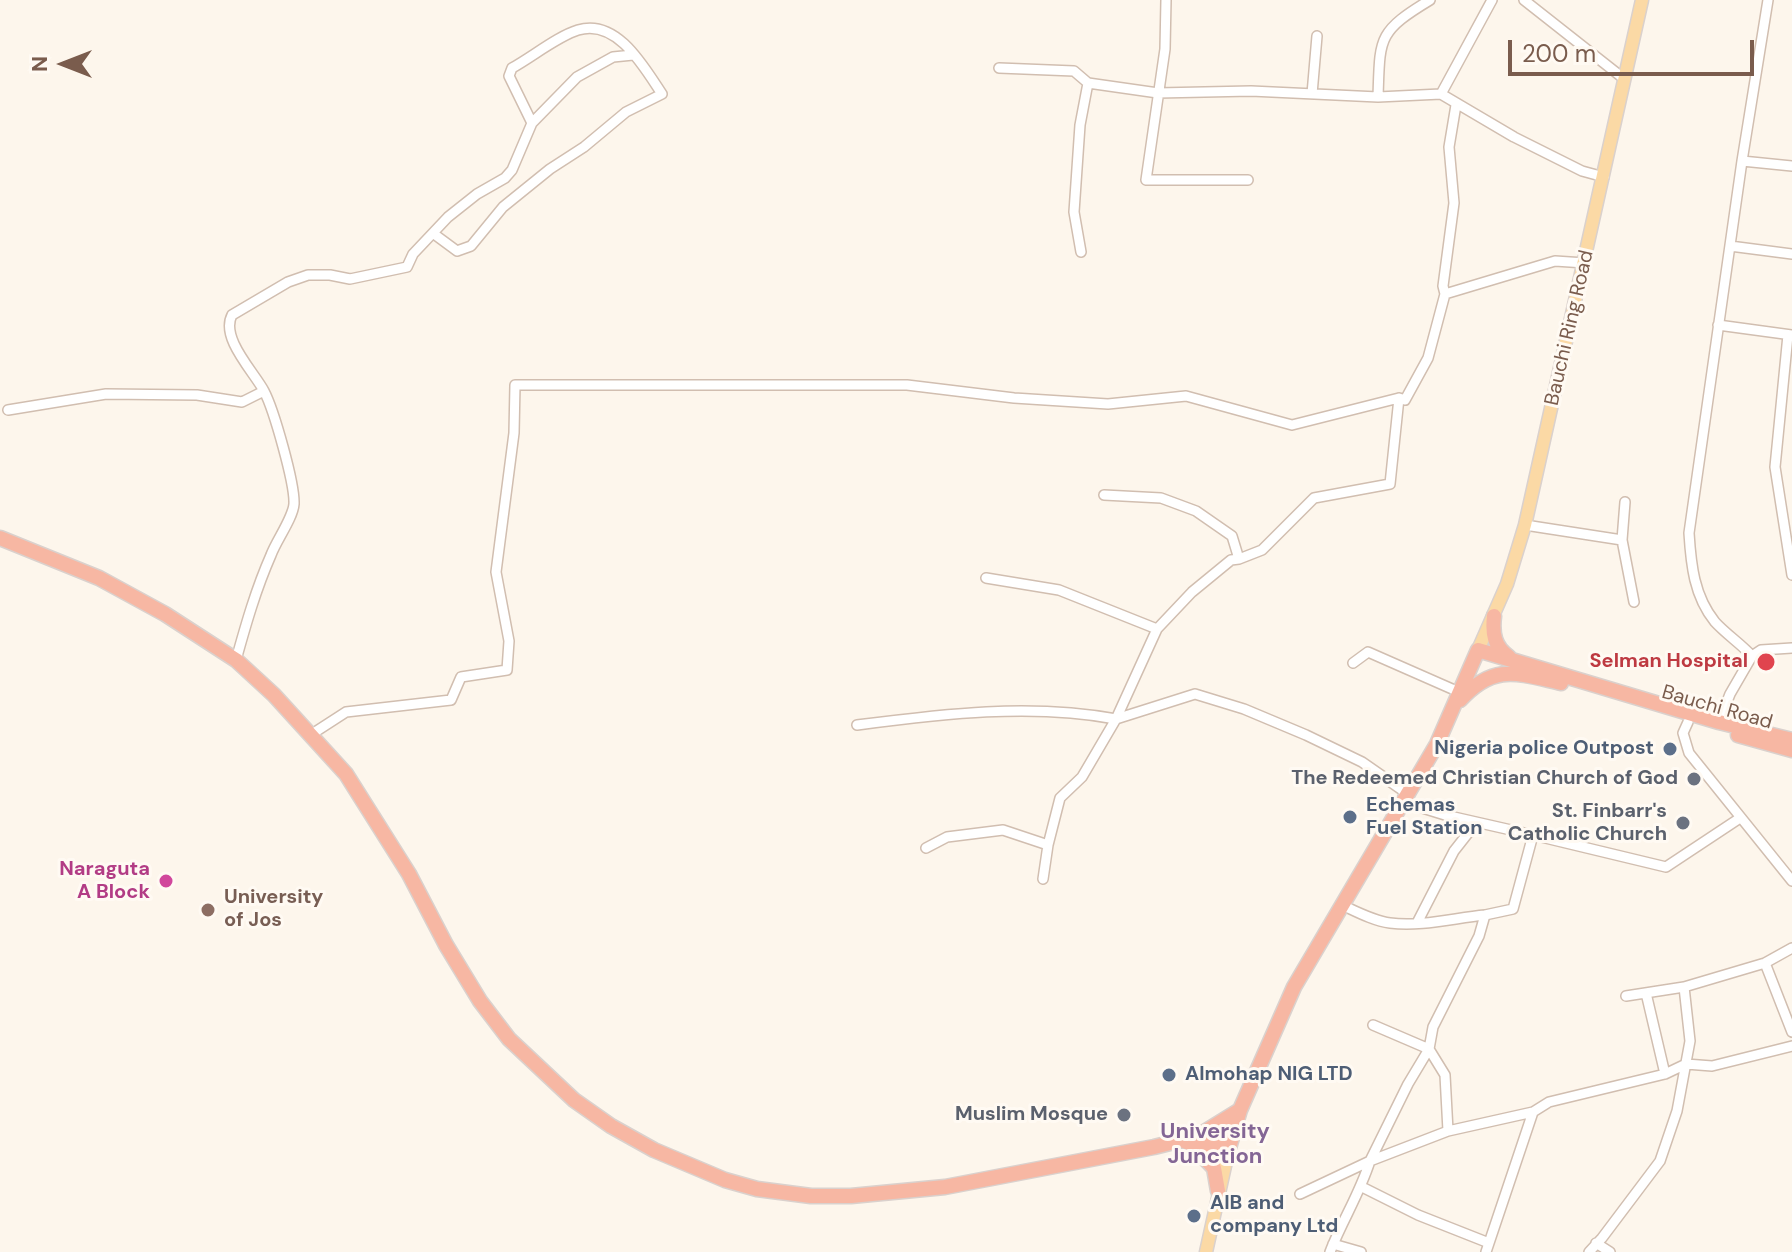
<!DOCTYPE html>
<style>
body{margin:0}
#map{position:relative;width:1792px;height:1252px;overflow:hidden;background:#fdf6ec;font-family:"DM Sans",sans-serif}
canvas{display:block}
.north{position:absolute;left:24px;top:24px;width:80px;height:80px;-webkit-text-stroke:6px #fffaf3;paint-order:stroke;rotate:270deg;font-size:22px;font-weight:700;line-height:32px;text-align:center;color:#7a5c4d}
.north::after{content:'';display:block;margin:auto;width:28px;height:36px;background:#7a5c4d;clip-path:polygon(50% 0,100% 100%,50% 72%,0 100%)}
.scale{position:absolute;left:1508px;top:40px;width:246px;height:36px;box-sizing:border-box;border:4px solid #7a5c4d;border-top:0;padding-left:10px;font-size:24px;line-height:28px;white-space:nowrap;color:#7a5c4d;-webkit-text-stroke:6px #fffaf3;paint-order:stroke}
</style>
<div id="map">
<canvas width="1792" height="1252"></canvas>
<div class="north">N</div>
<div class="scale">200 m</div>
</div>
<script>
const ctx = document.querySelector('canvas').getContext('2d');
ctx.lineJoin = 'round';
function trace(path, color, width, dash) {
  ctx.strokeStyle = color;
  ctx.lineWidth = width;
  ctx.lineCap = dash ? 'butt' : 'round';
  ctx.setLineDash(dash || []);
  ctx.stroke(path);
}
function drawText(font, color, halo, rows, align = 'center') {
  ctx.font = font + ' "DM Sans",sans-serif';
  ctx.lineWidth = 6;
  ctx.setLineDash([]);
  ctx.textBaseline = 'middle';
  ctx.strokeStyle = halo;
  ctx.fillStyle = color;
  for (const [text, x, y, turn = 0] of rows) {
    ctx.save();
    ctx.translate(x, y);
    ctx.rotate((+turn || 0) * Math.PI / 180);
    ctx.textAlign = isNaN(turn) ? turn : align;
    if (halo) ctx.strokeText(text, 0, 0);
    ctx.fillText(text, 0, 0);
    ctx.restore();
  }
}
const minor = new Path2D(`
 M1166,0L1165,49L1146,180H1248
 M1524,0L1623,78
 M999,68L1074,71L1088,83L1158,93L1251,91L1378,97L1441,94L1514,137L1582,171L1604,177
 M1312,94L1317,36
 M1441,94L1492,0
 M1378,97C1380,38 1377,32 1430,0
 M1742,161L1792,166
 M434,234L457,251L471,246L503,207L550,169L584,147L626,112L662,94C644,67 617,18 578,30C558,36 532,57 512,68L509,76L532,123
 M1730,246L1792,254
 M1081,252L1074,212L1080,125L1088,83
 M1445,294L1443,286L1454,203L1449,147L1456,105
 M1718,325L1792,335
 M1788,335L1775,467L1792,575
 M8,410L106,394L197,395L242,402L264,391
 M1104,495L1161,498L1196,511L1232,536L1239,559L1231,560L1192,592L1157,629
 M1525,525L1622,540L1634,602
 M1622,540L1625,502
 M1239,559L1262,550L1314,498L1390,484L1399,398
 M986,578L1059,590L1157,629L1116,719L1195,694L1244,709L1306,735L1362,762L1408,794
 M1752,656L1761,650L1792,648
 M236,660C246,624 256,589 271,555C276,541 293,518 294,504C295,484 274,410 264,391C254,372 220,338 232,315L288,282L308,275H330L350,279L407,267L413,254L448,217L477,194L505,178L512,170L532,123L577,77L613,57L633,55
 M1353,663L1368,652L1459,692
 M1688,722L1683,733L1689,753L1792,881
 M1719,722L1730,694L1752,656C1741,644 1726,634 1715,622C1694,596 1691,565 1689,533L1742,161L1768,0
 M857,725C943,714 1030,703 1116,719L1082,777L1060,798L1048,845L1043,879
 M312,734L346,712L451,700L461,677L507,670L509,641L496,572L514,433L515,385H907L1014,398L1108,404L1186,396L1292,425L1399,398L1405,400L1428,358L1445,294L1555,261L1585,263
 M1403,802L1445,815L1533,835
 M926,848L947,837L1003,830L1048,845
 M1342,905C1357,912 1374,921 1390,923C1421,927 1454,918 1485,915
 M1417,923L1454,851L1476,823
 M1765,963L1792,1032
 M1646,993L1665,1074
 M1626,996L1684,987
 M1373,1025L1429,1049L1445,1075L1448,1131
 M1362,1187L1418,1215L1489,1243
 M1300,1194L1370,1161L1408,1084L1429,1049L1433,1027L1479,936L1485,915L1513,909L1533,835L1666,867L1740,818
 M1596,1243L1610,1252
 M1333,1244L1361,1252
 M1330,1252C1342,1221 1360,1193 1370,1161L1448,1131L1533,1112L1549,1102L1665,1074L1686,1064L1712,1066L1792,1046
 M1486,1252L1533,1112
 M1589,1252L1602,1238L1660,1161L1677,1111L1690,1041L1684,987L1765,963L1792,948`);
const major = new Path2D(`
 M1478,650L1507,584L1525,525L1642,0
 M1206,1252L1229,1148`);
const highway = new Path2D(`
 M0,538L99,578L165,614L236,660L274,695L346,774L409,874L446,945L480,1001L509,1039L574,1100L611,1126L654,1150L725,1180L757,1189L811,1196H851L945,1187L1154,1147L1198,1136L1240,1110
 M1494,616C1492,633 1494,647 1509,657
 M1460,700C1494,663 1517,673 1561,683
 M1738,735L1792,750
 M1186,1142L1229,1148L1240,1110L1294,987L1437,744L1478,650L1719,722L1792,740
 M1190,1143L1214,1168L1218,1191`);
const markers = [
 [1766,662,10,"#e0444e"],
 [1670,749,8,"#5c6f8a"],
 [1694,779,8,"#6b7280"],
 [1350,817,8,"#5c6f8a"],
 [1683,823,8,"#6b7280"],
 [166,881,8,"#d1479c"],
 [208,910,8,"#8d6e63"],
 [1169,1075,8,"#5c6f8a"],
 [1124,1115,8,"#6b7280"],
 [1194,1216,8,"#5c6f8a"]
];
const streetNames = [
 ["Bauchi Ring Road",1570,328,-77],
 ["Bauchi Road",1717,708,16]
];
const healthNames = [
 ["Selman Hospital",1748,662]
];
const serviceNames = [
 ["Nigeria police Outpost",1654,749,"right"],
 ["Echemas",1366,806],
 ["Fuel Station",1366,829],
 ["Almohap NIG LTD",1185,1075],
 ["AIB and",1210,1204],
 ["company Ltd",1210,1227]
];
const worshipNames = [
 ["The Redeemed Christian Church of God",1678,779],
 ["St. Finbarr's",1667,812],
 ["Catholic Church",1667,835],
 ["Muslim Mosque",1108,1115]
];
const hotelNames = [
 ["Naraguta",150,870],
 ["A Block",150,893]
];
const educationNames = [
 ["University",224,898],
 ["of Jos",224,921]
];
const neighbourhoodNames = [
 ["University",1215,1132],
 ["Junction",1215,1157]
];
trace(minor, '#d1beb0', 12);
trace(major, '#dad1cd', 15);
trace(highway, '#dad1cd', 17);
trace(minor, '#fff', 9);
trace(major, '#fbd9a5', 12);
trace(highway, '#f7b7a3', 14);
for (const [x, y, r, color] of markers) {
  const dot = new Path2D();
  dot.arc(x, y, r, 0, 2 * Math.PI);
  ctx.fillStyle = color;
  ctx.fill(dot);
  trace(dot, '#fffaf3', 3);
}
drawText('20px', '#7a5c4d', '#fffaf3', streetNames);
drawText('bold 20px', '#be3a42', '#fffaf3', healthNames, 'right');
drawText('bold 20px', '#4e5e75', '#fffaf3', serviceNames, 'left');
drawText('bold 20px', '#5b616d', '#fffaf3', worshipNames, 'right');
drawText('bold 20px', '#b23c85', '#fffaf3', hotelNames, 'right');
drawText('bold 20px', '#785e54', '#fffaf3', educationNames, 'left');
drawText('bold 22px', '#846695', '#fffaf3', neighbourhoodNames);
</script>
